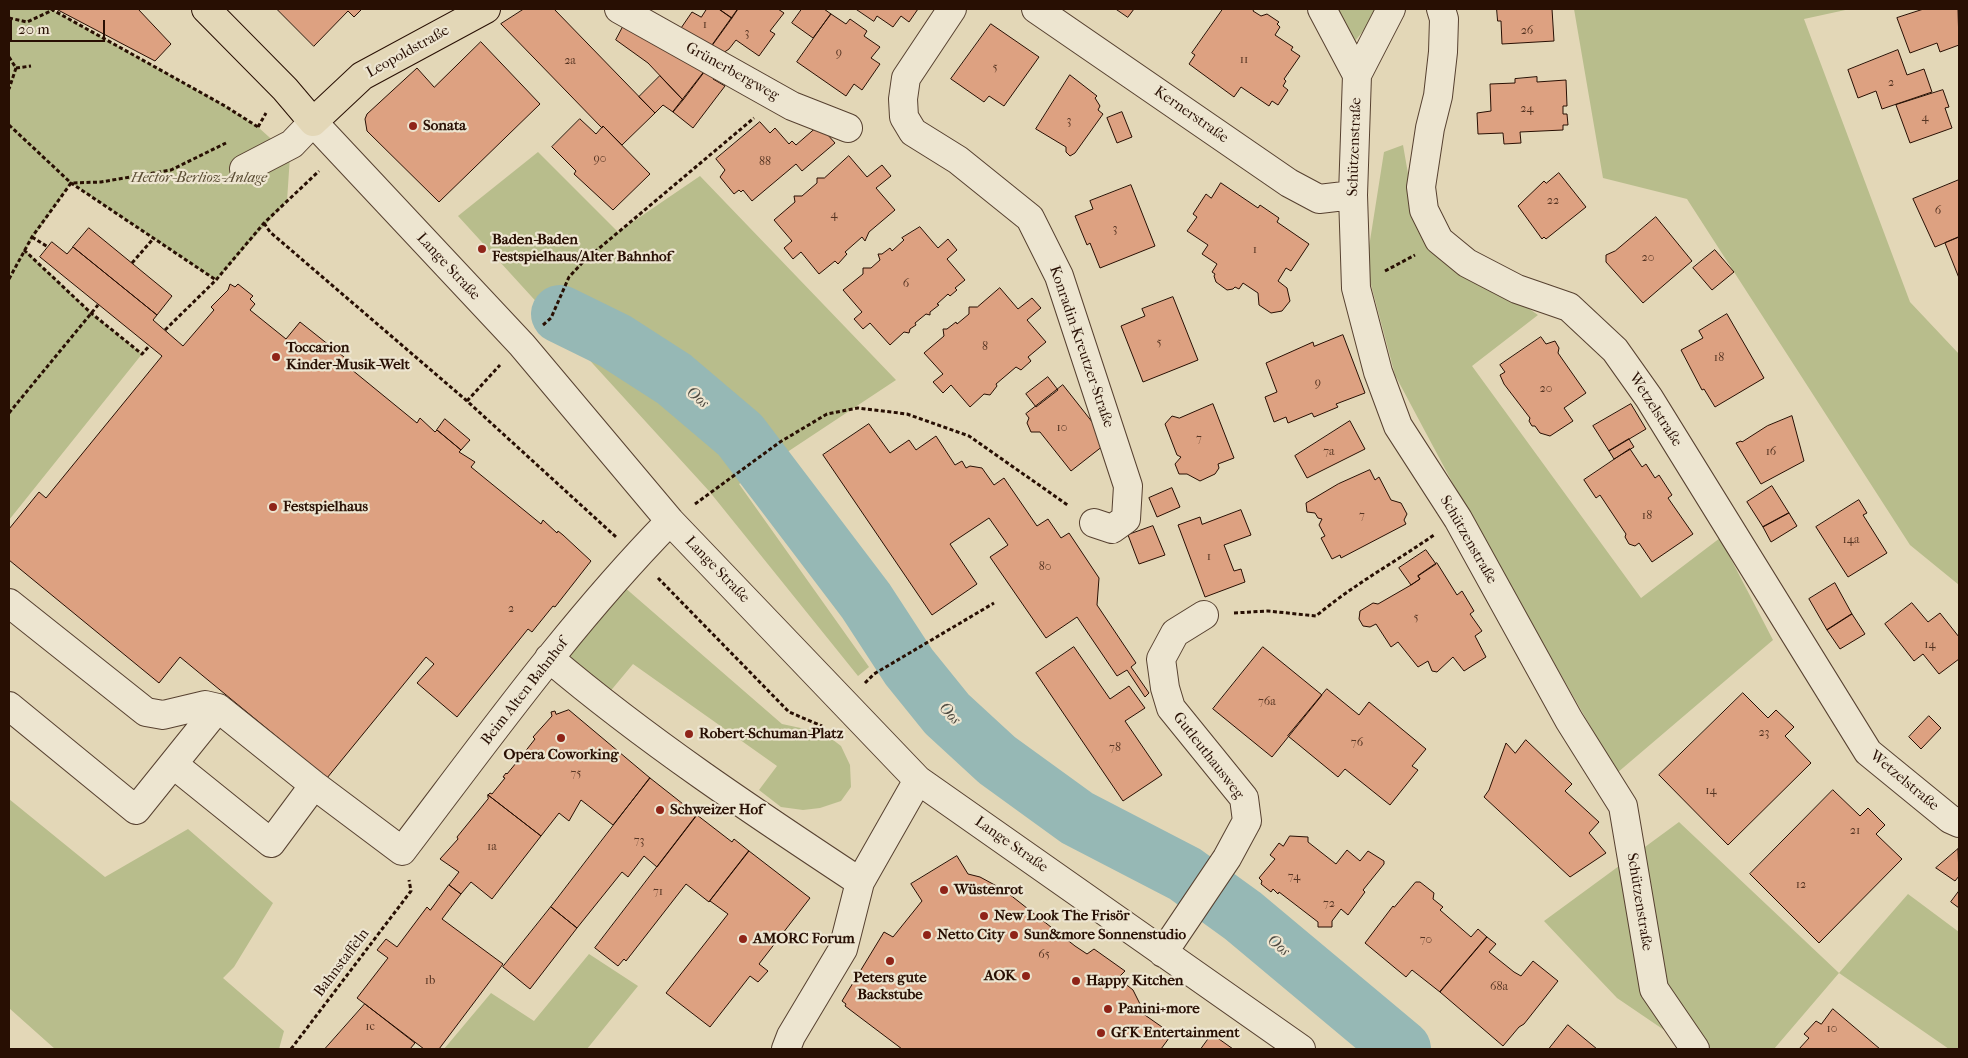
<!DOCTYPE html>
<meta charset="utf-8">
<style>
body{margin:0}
#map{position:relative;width:1968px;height:1058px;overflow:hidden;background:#e3d7b7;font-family:"IM FELL French Canon",serif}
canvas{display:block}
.frame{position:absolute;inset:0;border:10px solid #280f03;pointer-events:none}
.scale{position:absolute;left:10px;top:20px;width:95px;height:22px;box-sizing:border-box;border:2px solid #280f03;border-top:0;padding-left:6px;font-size:15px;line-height:18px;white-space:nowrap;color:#280f03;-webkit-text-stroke:4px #ede5d0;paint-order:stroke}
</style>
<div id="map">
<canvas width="1968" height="1058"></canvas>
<div class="frame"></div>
<div class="scale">20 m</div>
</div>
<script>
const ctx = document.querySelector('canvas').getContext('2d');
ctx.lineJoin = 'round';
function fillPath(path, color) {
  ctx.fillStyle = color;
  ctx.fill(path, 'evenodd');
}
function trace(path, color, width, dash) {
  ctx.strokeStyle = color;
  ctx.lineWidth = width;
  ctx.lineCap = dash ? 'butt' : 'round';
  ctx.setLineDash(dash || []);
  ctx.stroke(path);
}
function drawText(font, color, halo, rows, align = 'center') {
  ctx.font = font + ' "IM FELL French Canon",serif';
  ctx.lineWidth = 4.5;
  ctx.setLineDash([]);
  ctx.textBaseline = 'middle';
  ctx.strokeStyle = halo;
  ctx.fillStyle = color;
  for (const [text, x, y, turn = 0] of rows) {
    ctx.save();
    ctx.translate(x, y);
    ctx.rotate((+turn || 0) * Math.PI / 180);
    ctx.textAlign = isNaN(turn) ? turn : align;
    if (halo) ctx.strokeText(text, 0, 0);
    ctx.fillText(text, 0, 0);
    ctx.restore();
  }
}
const green = new Path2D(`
 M9,9H51L225,106L258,127L290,156L287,201L216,280L71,183L25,250L91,313L142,354L9,520Z
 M1335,9H1381L1355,41Z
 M1574,9H1850L1804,19L1910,302L1959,354V585L1910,545L1687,199L1603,178Z
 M1403,145L1418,231L1538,315L1472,366L1641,598L1720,538L1773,640L1617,773L1466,508L1395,375L1366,266L1384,152Z
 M538,152L618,232L700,176L896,380L739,484L869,667L858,676L709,491L458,216Z
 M623,586L782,724L824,733L841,746L850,765L851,787L841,801L820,808L803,810L781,807L759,790L777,766L633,664L608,694L565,658Z
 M9,799L105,877L188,829L273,903L234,967L223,978L284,1031L279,1049H55L9,1008Z
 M1679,822L1839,973L1908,894L1959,932V1049H1949L1839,973L1774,1049H1692L1617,998L1544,921Z
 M589,954L638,986L587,1049H444L491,993L534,1021Z`);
const river = new Path2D(`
 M560,314L615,341L674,379L740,435L866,601L909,667L947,714L997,760L1077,818L1185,874L1243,916L1402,1049`);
const building = new Path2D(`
 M60,9H138L171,44L155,61L58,10Z
 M277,9H362L354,17L348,11L314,46Z
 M524,9H554L655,113L622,145L603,126L602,128L501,24Z
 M707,9H719L732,18L711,47L679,31L692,12L701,17Z
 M719,9H738L732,18Z
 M738,9H778L784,13L770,31L775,34L759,56L736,40L729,49L723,53L711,47Z
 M802,9H824L831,14L813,38L792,23Z
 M856,9H918L909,22L901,16L893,27L877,16L874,21Z
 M1116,9H1134L1128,17Z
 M1223,9H1254L1253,11L1261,16L1267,14L1279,22L1277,24L1280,27L1275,35L1293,47L1291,50L1300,56L1284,79L1286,81L1283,86L1288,90L1278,105L1272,101L1269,106L1241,87L1234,97L1189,64L1195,55L1192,53Z
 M1497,9H1552L1554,41L1502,44L1501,21H1498Z
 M1924,9H1958L1959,45L1940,52L1937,43L1910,53L1897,18Z
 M831,14L846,24L850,19L867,31L864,36L880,47L871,58L880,64L862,90L854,84L846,96L797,62Z
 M991,24L1039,57L1004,106L989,96L984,102L951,79Z
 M624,25L708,67L683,100L648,63L616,40Z
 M481,42L540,104L439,202L367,131L365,119L367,114L417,68L434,87Z
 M1898,50L1907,75L1924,69L1932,92L1882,109L1876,91L1858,98L1848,70Z
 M708,67L717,73L713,79L725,86L693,128L673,112Z
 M1070,75L1097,96L1095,98L1100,106L1098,110L1103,114L1075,153L1070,156L1066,152V147L1036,129Z
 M660,76L683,100L673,112L663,105L655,113L639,97Z
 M1537,77V82L1566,80L1567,106H1563V114H1567L1568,125H1563V130L1520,132L1521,143L1504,144L1503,133L1478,134L1477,113L1491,111L1490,84L1515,83V79Z
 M1943,90L1949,107L1945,108L1952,128L1910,143L1896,105Z
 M1122,112L1132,137L1117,143L1107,118Z
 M580,119L596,134L603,126L650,174L613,210L574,174L576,171L552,147Z
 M760,122L770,133L775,128L789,144L792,141L796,145L819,125L835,143L802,171L796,164L752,201L743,190L741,192L739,190L734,194L720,177L725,170L716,159Z
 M849,156L867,177L882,165L891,176L876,188L895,210L869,232L865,241L862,237L845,252L847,254L838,264L835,261L819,274L801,252L793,259L784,248L792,241L774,220L795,202L794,196H802L817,183V178H824Z
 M1559,173L1586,207L1546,239L1544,237L1542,239L1518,206L1544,181L1546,183Z
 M1959,180V237L1935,247L1913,199Z
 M1221,183L1258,208L1260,205L1279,218L1277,222L1309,244L1291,271L1286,268L1278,281L1287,288L1290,301L1282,311L1271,313L1259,305L1258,293L1243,283L1239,289L1235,287L1233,289L1227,290L1216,282L1214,276L1215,274L1212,272L1217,264L1202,254L1208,245L1187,231L1197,217L1193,214L1206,194L1211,198Z
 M1131,185L1155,246L1100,268L1090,243L1087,245L1075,216L1093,209L1090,201Z
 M1656,217L1692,261L1643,303L1606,262V255L1615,251Z
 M920,227L938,248L948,239L957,250L947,259L965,280L955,288L957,290L950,296L948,294L937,304L939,305L930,312V315L926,314L915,323L916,325L910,329L909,333L904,332L890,345L870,323L863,329L854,319L862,312L843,290L863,274V268H871L880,260L878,254H882L890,248L892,251L904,240L902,238Z
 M89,228L172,296L157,315L73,247Z
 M1959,237V278L1945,243Z
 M52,242L67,254L73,247L157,315L153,320L183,346L214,310L211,307L228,290L230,284L235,287L238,284L253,296L250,299L255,304L250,310L286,339L300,322L349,361L346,365L417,423L420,418L435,432L437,430L461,450L459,452L475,462L471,467L541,524L543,520L557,533L558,531L563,535L591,561L555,607L553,606L532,632L528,629L457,717L417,683L434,664L426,657L327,778L180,657L159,683L9,560V529L39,492L46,498L162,356L40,257Z
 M1715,250L1734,272L1712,290L1693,268Z
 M1000,288L1018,309L1032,298L1041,308L1027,320L1046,342L1028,357L1031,361L1021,370L1016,367L996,384L997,386L990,395L984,394L970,407L951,385L943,393L933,382L943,374L924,353L944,336L943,329H947L956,322L957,324L969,314V307H977Z
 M1173,297L1198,360L1143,382L1121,326L1145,316L1142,309Z
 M1727,314L1764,378L1715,407L1704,389L1702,390L1681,350L1703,338L1699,331Z
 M1343,335L1365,393L1336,404L1338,407L1314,417L1312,413L1288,423L1286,417L1274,422L1265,397L1277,392L1266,363L1313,342L1314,346Z
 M1541,337L1546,344L1555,341L1559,348L1558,353L1586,393L1564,408L1573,421L1550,436L1540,433L1535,426H1532L1529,421L1530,418L1504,384L1500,375L1505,372L1500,365Z
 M1048,377L1058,390L1036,407L1026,394Z
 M1063,385L1108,442L1071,471L1040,432H1031L1027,423L1029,418L1026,414Z
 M1213,404L1234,458L1218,464L1219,468L1215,474L1200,481L1187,474H1179L1175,464L1181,457L1177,455L1165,424L1172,416L1179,418Z
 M1631,404L1646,429L1609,451L1593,426Z
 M1792,416L1804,461L1761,484L1736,443L1741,441L1742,442L1767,426Z
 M445,419L470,440L461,450L437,430Z
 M1350,421L1365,449L1307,478L1295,456Z
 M869,424L890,453L909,440L916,450L936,436L955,465L962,461L966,468L970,466L982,468L994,485L1004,478L1037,526L1048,519L1061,538L1069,533L1099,578L1097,605L1136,663L1131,667L1149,693L1145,697L1127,670L1117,676L1077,617L1046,638L990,557L1008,545L989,518L950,544L977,584L932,615L823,455Z
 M1629,439L1634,447L1614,459L1609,451Z
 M1630,449L1642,467L1646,464L1655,478L1659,475L1672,495L1668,498L1693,534L1652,562L1639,543L1635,546L1629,544L1625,537L1626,534L1600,495L1596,498L1584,480Z
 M1370,470L1375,480L1379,477L1391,500L1401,503L1407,514L1404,520L1406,524L1341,558L1340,555L1332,559L1321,538L1325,536L1319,525L1322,519L1318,518L1315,513L1307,512L1306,503L1338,484Z
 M1772,486L1789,513L1763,527L1747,502Z
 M1172,488L1180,507L1157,517L1149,498Z
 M1859,500L1867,513L1863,515L1887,553L1848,577L1816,527Z
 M1241,510L1251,535L1224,545L1234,571L1241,569L1245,582L1205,597L1178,525L1200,517L1202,524Z
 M1789,513L1797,526L1771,542L1763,527Z
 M1153,526L1165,555L1139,564L1128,535Z
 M1426,550L1436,564L1418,576L1420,579L1411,585L1399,568Z
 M1437,563L1457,595L1462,591L1474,611L1470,614L1482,631L1475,636L1486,657L1464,671L1453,657L1437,672L1432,671L1428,661L1418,667L1398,642L1391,647L1376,624L1370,627L1363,626L1359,619L1360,611L1373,603L1378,604L1411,585L1420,579L1418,576Z
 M1835,583L1852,614L1827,630L1809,599Z
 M1912,603L1928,622L1940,613L1959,637V659L1939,674L1923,654L1914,661L1885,624Z
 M1852,614L1865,634L1840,649L1827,630Z
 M1074,647L1110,699L1129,686L1145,708L1125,721L1162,775L1123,801L1036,673Z
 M1263,647L1322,695L1272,757L1213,709Z
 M1327,689L1359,715L1369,702L1426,749L1412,766L1418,770L1390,805L1345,769L1338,777L1288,736Z
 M1743,693L1768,718L1776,710L1794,727L1785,736L1811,763L1728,845L1659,775Z
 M569,710L650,778L613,825L581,800L569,821L559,813L541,836L488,795L490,793L492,794L505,778L503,777L506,773L507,774L521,757L519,756L522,752L524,753L535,739L533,737L552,716L551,712L555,711L556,714Z
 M1929,716L1941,728L1921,749L1909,737Z
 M1526,740L1572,784L1565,791L1599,822L1589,833L1606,853L1570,877L1484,797L1489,790L1506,743L1515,753Z
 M650,778L697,815L657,867L644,856L628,877L622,872L577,928L551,907Z
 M1833,790L1860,816L1868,808L1885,825L1876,834L1902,859L1819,943L1750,874Z
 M488,795L541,836L492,899L471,882L461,894L449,885L459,872L440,859L458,839L457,837L488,799Z
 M697,815L732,842L734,839L749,851L709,902L686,884L626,961L624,959L618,966L595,948Z
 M1290,836L1308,837V842L1336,864L1347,850L1360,861L1368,851L1384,861V864L1363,890L1365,892L1348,915L1341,909L1332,921V927H1318V922L1279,892L1278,894L1273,889L1271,892L1261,884L1262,881L1259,878L1275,859L1270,855L1279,843L1283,846Z
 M1958,849L1959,876L1955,881L1936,868Z
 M749,851L810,898L759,964L768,971L758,982L750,976L710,1027L666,993L728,914L710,901Z
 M957,856L968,874L980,877L1004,890L1075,946L1087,954L1094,949L1125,971L1118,978L1133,990L1140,1004L1142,1013L1172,1034L1161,1049H902L845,1006L846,1004L842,1001L884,932L893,937L922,901L911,884Z
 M1416,882H1420L1434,893L1433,899L1443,907L1440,910L1471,937L1478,929L1487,937L1440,992L1412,970L1406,977L1365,943L1393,906L1394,907Z
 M449,885L461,894L442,919L503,964L439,1049H424L357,998L388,958L377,950L386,939L397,947L427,907L430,910Z
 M1959,891V908L1951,902Z
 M551,907L577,928L530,989L503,967Z
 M1487,937L1496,944L1489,952L1514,972L1521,976L1533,961L1558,981L1524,1024L1519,1027L1503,1046L1440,992Z
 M365,1004L415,1043L410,1049H325Z
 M1833,1009L1880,1049H1799L1809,1038L1804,1034L1816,1021L1821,1024Z
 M1568,1025L1597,1049H1549Z
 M1212,1034L1233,1049H1201Z`);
const path = new Path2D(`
 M51,9L225,106L258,127
 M9,18L27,22L53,10
 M9,57L16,68L9,89
 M16,68L31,66
 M9,125L71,183L216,280
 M258,127L266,113
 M264,223L270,232L467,401L616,537
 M32,237L48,247
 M24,250L91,313L142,354L149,346
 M132,263L153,239
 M1385,271L1415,255
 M9,279L32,237L71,183L101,182L171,170L226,143
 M543,325L551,318L569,277L584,261L754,118
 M165,330L216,280L264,223L319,171
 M467,401L500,365
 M9,413L98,305
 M695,504L780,442L827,414L858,408L907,414L969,436L1069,506
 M658,578L789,712L822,726
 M1234,613L1268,611L1316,616C1353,585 1395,562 1434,535
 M865,683L874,674L994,603
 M291,1049L411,891L409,880`);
const minor = new Path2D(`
 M619,9L792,106L848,128
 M952,9L906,78L903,99L904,117L913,132L958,160L1030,218L1059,276L1128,486L1126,519L1112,529L1094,523
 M1036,9L1289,183L1319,199L1353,195
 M1322,9L1357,75L1353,195L1356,288L1378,372L1398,426L1458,519L1569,720L1623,806L1654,989L1695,1049
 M1441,9L1444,19L1443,52L1438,96L1430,128L1421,187L1424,210L1439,240L1467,263L1517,289L1569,307L1615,350L1649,398L1868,752L1950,819L1959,823
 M1357,75L1391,9
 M244,169L292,144L313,122L522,345L670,521L918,780L1301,1049
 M9,603L146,712L163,715L205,705L218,708L314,785L402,851C488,738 571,622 670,521
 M549,658C647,741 754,812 860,882
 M9,706L136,810L218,708
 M173,764L271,843L314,785
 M1163,953L1227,858L1247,821L1244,798L1171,708L1165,688L1161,659L1175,633L1204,615
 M786,1049L791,1036L843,949L860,882L918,780`);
const major = new Path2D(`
 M206,9L285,89L313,122L362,76L486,9`);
const markers = [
 [413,126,5,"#8f2418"],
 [482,249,5,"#8f2418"],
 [276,357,5,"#8f2418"],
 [273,507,5,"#8f2418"],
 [689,734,5,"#8f2418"],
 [561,738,5,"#8f2418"],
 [660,810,5,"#8f2418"],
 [944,890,5,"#8f2418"],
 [984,916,5,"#8f2418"],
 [927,935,5,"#8f2418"],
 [1014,935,5,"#8f2418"],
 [743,939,5,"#8f2418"],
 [890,961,5,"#8f2418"],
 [1026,976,5,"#8f2418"],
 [1076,981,5,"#8f2418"],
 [1108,1009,5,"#8f2418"],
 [1101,1033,5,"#8f2418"]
];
const numberNames = [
 ["1",705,25],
 ["26",1527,31],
 ["3",747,33],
 ["9",839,53],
 ["11",1244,60],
 ["2a",570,61],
 ["5",995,68],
 ["2",1891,83],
 ["24",1527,109],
 ["4",1925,118],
 ["3",1069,121],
 ["90",600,159],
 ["88",765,162],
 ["22",1553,201],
 ["6",1938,211],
 ["4",834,215],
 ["3",1115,229],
 ["1",1255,250],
 ["20",1648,258],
 ["6",906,284],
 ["5",1159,343],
 ["8",985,347],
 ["18",1719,358],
 ["9",1318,383],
 ["20",1546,389],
 ["10",1062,428],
 ["7",1199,439],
 ["7a",1329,452],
 ["16",1771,452],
 ["7",1362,516],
 ["18",1647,516],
 ["14a",1851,540],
 ["1",1209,557],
 ["80",1045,567],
 ["2",511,609],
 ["5",1416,618],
 ["14",1930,645],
 ["76a",1267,702],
 ["23",1764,733],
 ["76",1357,743],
 ["78",1115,748],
 ["75",576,774],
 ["14",1711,791],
 ["21",1855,831],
 ["73",639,841],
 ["1a",492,847],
 ["74",1294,877],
 ["12",1801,885],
 ["71",658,892],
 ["72",1329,904],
 ["70",1426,940],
 ["65",1044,955],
 ["1b",430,981],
 ["68a",1499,987],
 ["1c",370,1027],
 ["10",1832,1029]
];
const streetNames = [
 ["Leopoldstraße",408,52,-29],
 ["Grünerbergweg",732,72,29],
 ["Kernerstraße",1191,115,35],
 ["Schützenstraße",1355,147,-88],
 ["Lange Straße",448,267,47],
 ["Konradin-Kreutzer-Straße",1081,347,71],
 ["Wetzelstraße",1655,410,57],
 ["Schützenstraße",1468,540,60],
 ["Lange Straße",717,570,46],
 ["Beim Alten Bahnhof",525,692,-52],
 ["Gutleuthausweg",1208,756,52],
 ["Wetzelstraße",1904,781,40],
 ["Lange Straße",1011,845,35],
 ["Schützenstraße",1639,902,81],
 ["Bahnstaffeln",342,963,-53]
];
const poiNames = [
 ["Sonata",423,126],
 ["Baden-Baden",492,240],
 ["Festspielhaus/Alter Bahnhof",492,257],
 ["Toccarion",286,348],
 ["Kinder-Musik-Welt",286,365],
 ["Festspielhaus",283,507],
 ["Robert-Schuman-Platz",699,734],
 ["Opera Coworking",561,755,"center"],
 ["Schweizer Hof",670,810],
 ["Wüstenrot",954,890],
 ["New Look The Frisör",994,916],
 ["Netto City",937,935],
 ["Sun&more Sonnenstudio",1024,935],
 ["AMORC Forum",753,939],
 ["AOK",1016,976,"right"],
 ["Peters gute",890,978,"center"],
 ["Backstube",890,995,"center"],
 ["Happy Kitchen",1086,981],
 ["Panini+more",1118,1009],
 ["GfK Entertainment",1111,1033]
];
const parkNames = [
 ["Hector-Berlioz-Anlage",199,178]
];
const waterNames = [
 ["Oos",697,398,40],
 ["Oos",949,714,46],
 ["Oos",1278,946,40]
];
fillPath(green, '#b8bd8c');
trace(river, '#96b8b5', 58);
fillPath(building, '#dda181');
trace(building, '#280f03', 1);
trace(minor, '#574130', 30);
trace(major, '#280f03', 30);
trace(path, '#280f03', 3, [4, 2.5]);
trace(minor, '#ede5d0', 28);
trace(major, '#e3d7b7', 28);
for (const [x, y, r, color] of markers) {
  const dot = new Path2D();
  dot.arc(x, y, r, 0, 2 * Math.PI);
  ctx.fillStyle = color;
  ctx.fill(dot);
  trace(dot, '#ede5d0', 2);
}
drawText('12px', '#553422', null, numberNames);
drawText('15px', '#280f03', '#ede5d0', streetNames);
drawText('bold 15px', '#280f03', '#ede5d0', poiNames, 'left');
drawText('italic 15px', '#5a4c33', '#ede5d0', parkNames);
drawText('italic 16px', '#4e4a41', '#ede5d0', waterNames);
</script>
